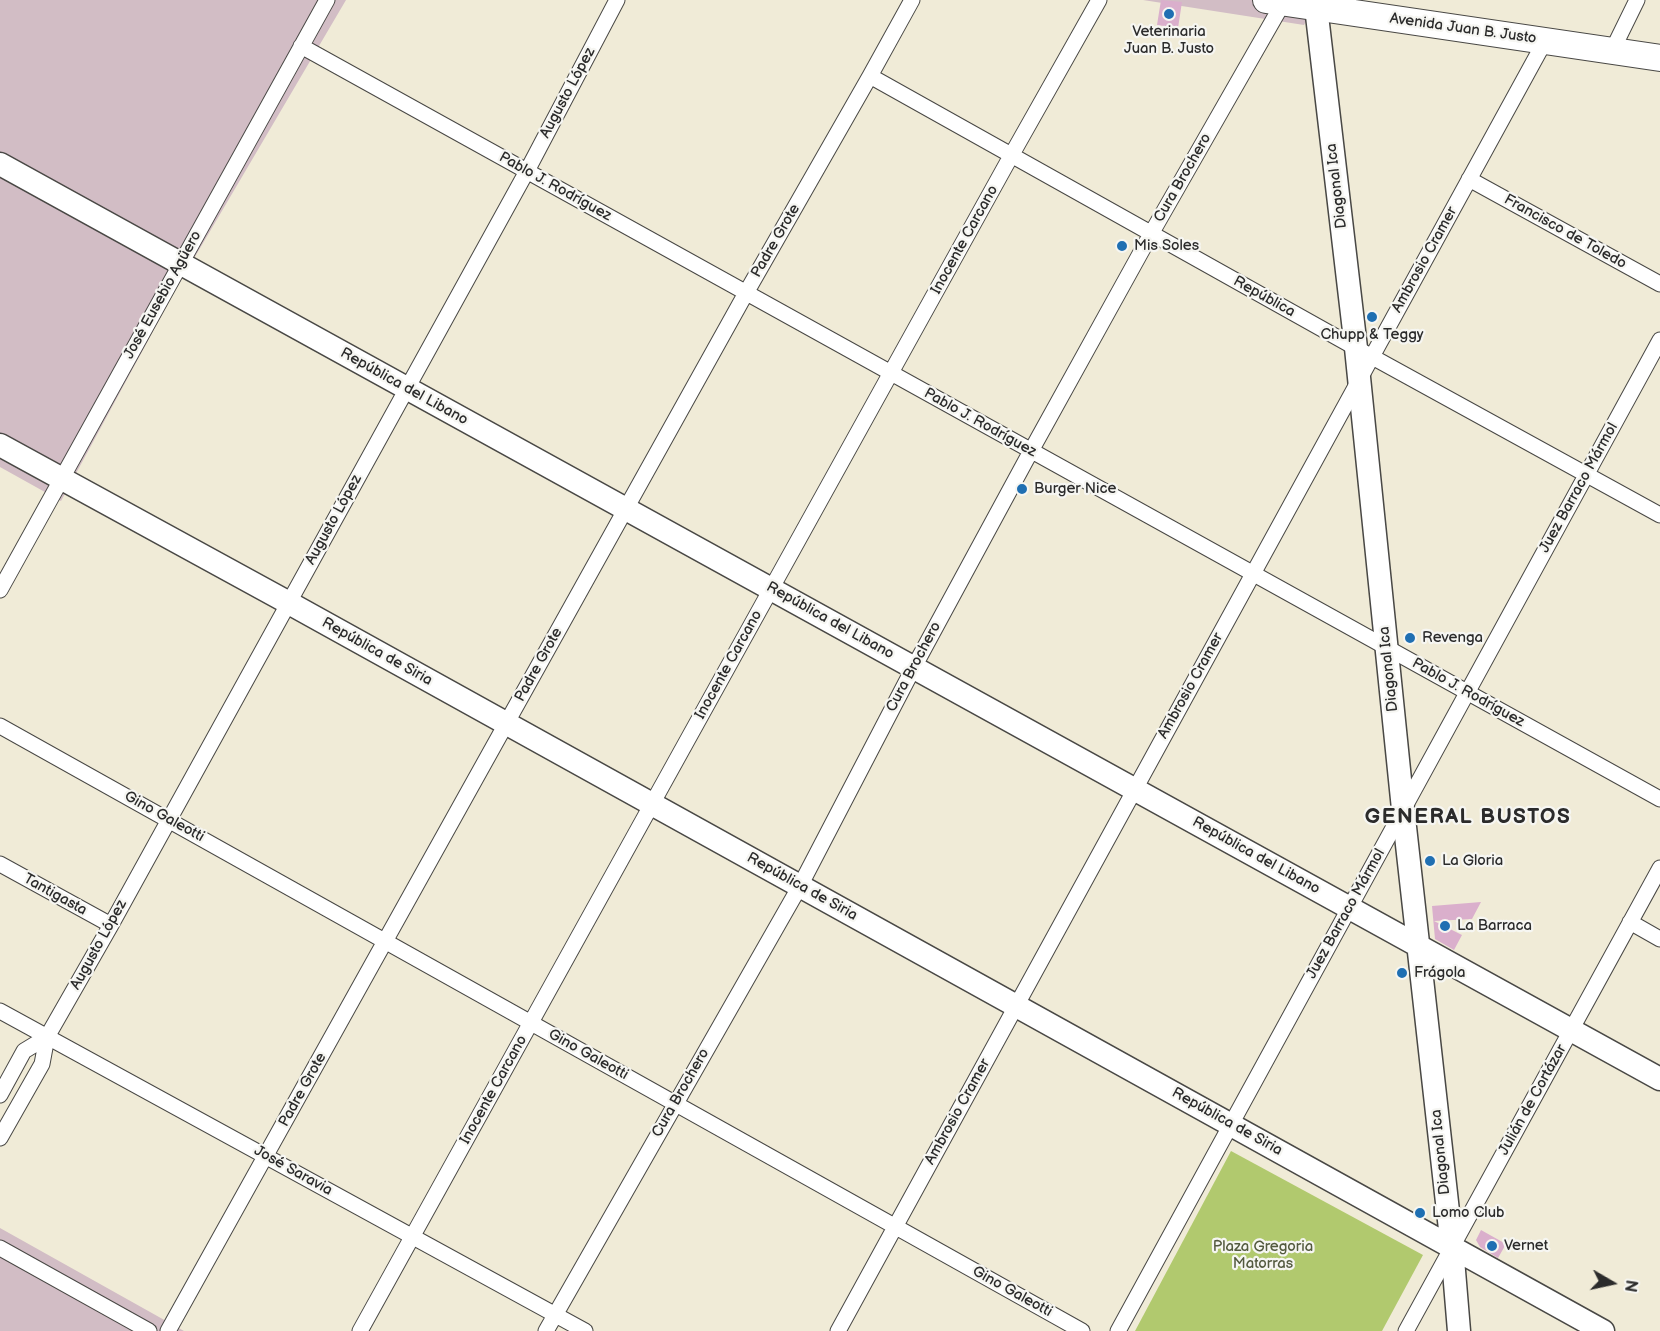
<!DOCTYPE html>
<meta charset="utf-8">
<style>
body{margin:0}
#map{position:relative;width:1660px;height:1331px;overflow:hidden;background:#f0ebd7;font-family:"Balsamiq Sans",sans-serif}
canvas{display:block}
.north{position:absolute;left:1582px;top:1253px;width:60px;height:60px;-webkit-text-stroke:4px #f6f6f2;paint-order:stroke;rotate:99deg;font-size:16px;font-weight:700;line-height:24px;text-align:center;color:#2b2b2b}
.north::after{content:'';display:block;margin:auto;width:21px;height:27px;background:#2b2b2b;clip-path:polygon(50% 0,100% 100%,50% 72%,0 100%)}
</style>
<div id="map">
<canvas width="1660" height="1331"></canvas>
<div class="north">N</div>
</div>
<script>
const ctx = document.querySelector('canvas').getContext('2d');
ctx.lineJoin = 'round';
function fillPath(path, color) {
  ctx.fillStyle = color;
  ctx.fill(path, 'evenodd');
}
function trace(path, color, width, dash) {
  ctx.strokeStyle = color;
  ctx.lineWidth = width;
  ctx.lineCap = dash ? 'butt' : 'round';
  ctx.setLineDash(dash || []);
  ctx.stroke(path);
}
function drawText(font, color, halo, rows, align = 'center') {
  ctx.font = font + ' "Balsamiq Sans",sans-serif';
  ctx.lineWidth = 4.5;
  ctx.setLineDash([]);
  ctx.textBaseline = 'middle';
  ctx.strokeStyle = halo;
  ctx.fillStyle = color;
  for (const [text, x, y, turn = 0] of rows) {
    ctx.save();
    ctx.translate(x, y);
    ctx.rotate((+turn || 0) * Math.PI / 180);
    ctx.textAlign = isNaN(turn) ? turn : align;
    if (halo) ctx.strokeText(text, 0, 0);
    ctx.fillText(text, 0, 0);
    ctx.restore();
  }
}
const industrial = new Path2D(`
 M0,0H346L176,289L61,501L0,467Z
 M1143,0H1317L1304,25Z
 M0,1228L184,1331H0Z`);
const green = new Path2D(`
 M1231,1151L1423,1255L1382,1331H1135Z`);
const building = new Path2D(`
 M1161,0L1182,2L1178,28L1157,25Z
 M1481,902L1472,919L1434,921L1462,935L1454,950L1435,939L1432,906Z
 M1481,1230L1506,1244L1498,1258L1480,1247L1476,1240Z`);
const street = new Path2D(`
 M301,46L1660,799
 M1612,51L1637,0
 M870,76L1356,348L1660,515
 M1469,179L1660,284
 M0,590L327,0
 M0,726L1082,1331
 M0,864L111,925
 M1630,922L1660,939
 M0,1011L585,1331
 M0,1095L24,1051L47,1037
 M0,1138L42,1064L47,1037L111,925L527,171L617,0
 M0,1248L149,1331
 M168,1331L746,293L870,76L912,0
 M360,1331L1011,156L1099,0
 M546,1331L800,886L914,667L1031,451L1151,234L1283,3
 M838,1331L1545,41
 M1118,1331L1660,340
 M1406,1331L1660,868`);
const secondary = new Path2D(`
 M1316,7L1356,348L1403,809L1452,1247L1459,1331
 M0,164L1660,1079
 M0,445L289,603L1603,1331`);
const primary = new Path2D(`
 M1266,0L1660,58`);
const markers = [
 [1169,14,6,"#1f6fb2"],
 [1122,246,6,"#1f6fb2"],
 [1372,317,6,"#1f6fb2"],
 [1022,489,6,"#1f6fb2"],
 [1410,638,6,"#1f6fb2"],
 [1430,861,6,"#1f6fb2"],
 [1445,926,6,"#1f6fb2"],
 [1402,973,6,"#1f6fb2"],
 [1420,1213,6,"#1f6fb2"],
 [1492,1246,6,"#1f6fb2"]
];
const streetNames = [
 ["Avenida Juan B. Justo",1463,29,8],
 ["Augusto López",568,93,-62],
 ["Cura Brochero",1183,178,-60],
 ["Diagonal Ica",1337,186,-97],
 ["Pablo J. Rodríguez",555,187,29],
 ["Francisco de Toledo",1565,232,29],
 ["Inocente Carcano",965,240,-61],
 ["Padre Grote",776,241,-60],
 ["Ambrosio Cramer",1425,260,-61],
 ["José Eusebio Agüero",163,295,-61],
 ["República",1264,297,29],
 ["República del Libano",404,387,29],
 ["Pablo J. Rodríguez",980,423,29],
 ["Juez Barraco Mármol",1579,488,-61],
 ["Augusto López",334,520,-61],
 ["República del Libano",830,621,29],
 ["República de Siria",377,652,29],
 ["Padre Grote",539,665,-61],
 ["Inocente Carcano",729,665,-61],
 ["Cura Brochero",914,667,-62],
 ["Diagonal Ica",1389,669,-96],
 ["Ambrosio Cramer",1191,686,-61],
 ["Pablo J. Rodríguez",1468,693,29],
 ["Gino Galeotti",164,817,29],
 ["República del Libano",1256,856,29],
 ["República de Siria",802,887,29],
 ["Tantigasta",55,895,29],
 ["Juez Barraco Mármol",1346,914,-61],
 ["Augusto López",99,945,-61],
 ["Gino Galeotti",588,1055,29],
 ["Padre Grote",303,1090,-61],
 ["Inocente Carcano",494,1090,-61],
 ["Cura Brochero",681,1093,-60],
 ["Julián de Cortázar",1533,1100,-61],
 ["Ambrosio Cramer",958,1112,-61],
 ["República de Siria",1227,1122,29],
 ["Diagonal Ica",1441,1152,-96],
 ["José Saravia",293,1171,29],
 ["Gino Galeotti",1012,1292,29]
];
const poiNames = [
 ["Veterinaria",1169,32,"center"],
 ["Juan B. Justo",1169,49,"center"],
 ["Mis Soles",1134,246],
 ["Chupp & Teggy",1372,335,"center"],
 ["Burger Nice",1034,489],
 ["Revenga",1422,638],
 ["La Gloria",1442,861],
 ["La Barraca",1457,926],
 ["Frágola",1414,973],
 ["Lomo Club",1432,1213],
 ["Vernet",1504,1246]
];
const parkNames = [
 ["Plaza Gregoria",1263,1247],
 ["Matorras",1263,1264]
];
const districtNames = [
 ["GENERAL BUSTOS",1468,818]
];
fillPath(industrial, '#d2bdc5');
fillPath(green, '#b1c96e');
fillPath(building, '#daafcc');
trace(street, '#494845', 17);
trace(secondary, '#494845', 25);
trace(primary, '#494845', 28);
trace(street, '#fff', 15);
trace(secondary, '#fff', 22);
trace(primary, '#fff', 26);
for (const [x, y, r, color] of markers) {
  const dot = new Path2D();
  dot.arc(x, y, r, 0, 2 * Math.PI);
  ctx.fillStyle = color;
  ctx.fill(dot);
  trace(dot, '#f6f6f2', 2);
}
drawText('15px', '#2b2b2b', '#f6f6f2', streetNames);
drawText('15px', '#2b2b2b', '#f6f6f2', poiNames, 'left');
drawText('15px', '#535a3f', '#f6f6f2', parkNames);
ctx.letterSpacing = '1.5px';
drawText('bold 21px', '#2b2b2b', '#f6f6f2', districtNames);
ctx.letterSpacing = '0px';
</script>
